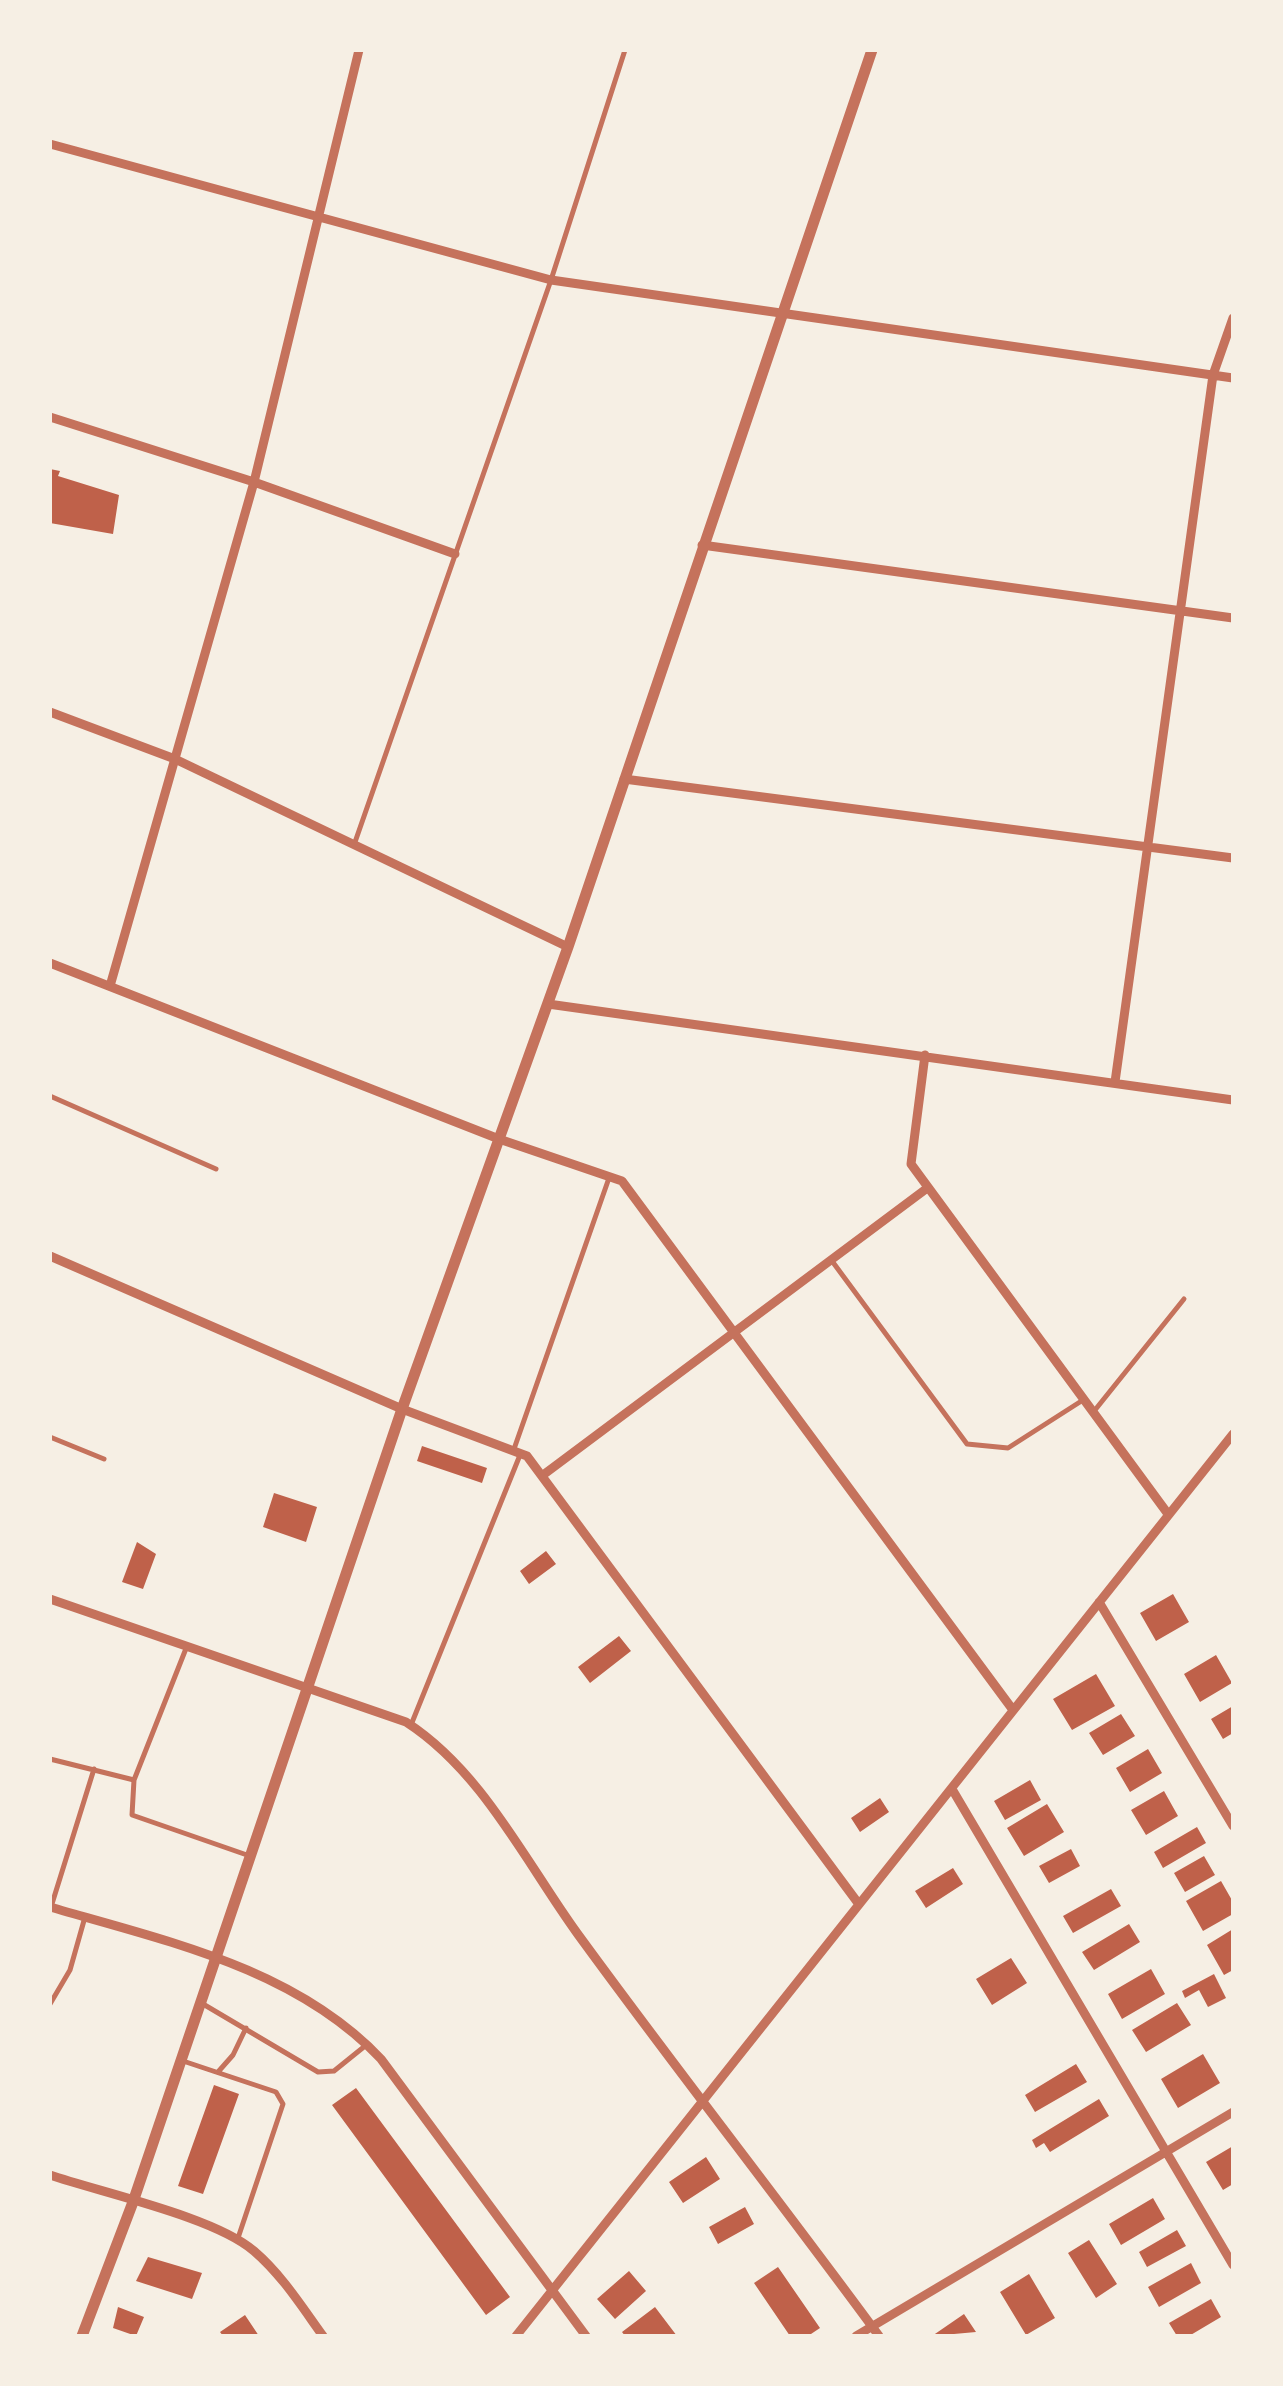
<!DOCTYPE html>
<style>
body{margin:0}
#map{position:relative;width:1283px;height:2386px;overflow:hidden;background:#f6efe4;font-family:Poppins,sans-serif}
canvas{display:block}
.frame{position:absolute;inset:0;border:52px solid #f6efe4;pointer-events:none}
</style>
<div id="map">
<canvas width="1283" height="2386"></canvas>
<div class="frame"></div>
</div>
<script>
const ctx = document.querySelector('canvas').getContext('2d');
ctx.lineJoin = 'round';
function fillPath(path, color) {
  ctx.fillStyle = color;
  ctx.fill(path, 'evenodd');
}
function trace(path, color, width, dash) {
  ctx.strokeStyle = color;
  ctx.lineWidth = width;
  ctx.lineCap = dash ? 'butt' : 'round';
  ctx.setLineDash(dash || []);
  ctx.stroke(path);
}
const building = new Path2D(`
 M50,469L60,471L58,476L119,495L113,534L50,523Z
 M422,1446L487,1468L482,1483L417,1461Z
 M274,1493L317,1507L306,1542L263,1527Z
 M137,1542L156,1554L143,1589L122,1582Z
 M546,1551L556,1564L529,1584L520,1571Z
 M1173,1594L1189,1622L1156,1641L1140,1613Z
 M619,1636L631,1651L590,1683L578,1667Z
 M1216,1655L1232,1683L1200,1702L1184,1674Z
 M1096,1674L1115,1706L1072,1730L1053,1699Z
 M1233,1706V1733L1223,1739L1211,1719Z
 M1121,1714L1135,1736L1103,1755L1089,1733Z
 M1148,1749L1162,1773L1130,1792L1116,1768Z
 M1030,1780L1041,1800L1005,1820L994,1801Z
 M1164,1791L1178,1816L1146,1835L1131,1810Z
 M880,1798L889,1812L860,1832L851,1818Z
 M1047,1804L1064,1832L1024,1856L1007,1828Z
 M1197,1827L1206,1843L1163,1868L1154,1852Z
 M1071,1849L1080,1866L1049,1883L1039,1866Z
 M1204,1856L1215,1875L1185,1892L1174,1873Z
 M953,1868L963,1884L926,1908L915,1891Z
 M1221,1881L1233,1902V1914L1203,1931L1186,1901Z
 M1111,1889L1121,1906L1073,1933L1063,1916Z
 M1129,1924L1140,1942L1094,1970L1082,1952Z
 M1233,1929V1970L1224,1975L1207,1945Z
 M1011,1958L1027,1983L992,2005L976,1979Z
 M1151,1969L1165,1994L1122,2019L1108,1994Z
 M1214,1974L1226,1998L1208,2007L1199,1990L1185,1998L1182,1991Z
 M1177,2003L1191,2025L1146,2052L1132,2030Z
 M1203,2054L1220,2083L1178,2108L1161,2079Z
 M1076,2064L1087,2082L1035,2112L1025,2095Z
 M214,2085L239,2094L203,2194L178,2186Z
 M356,2088L510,2297L486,2315L332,2105Z
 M1099,2099L1109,2116L1050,2152L1044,2143L1036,2148L1032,2140Z
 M1233,2146V2184L1223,2190L1206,2162Z
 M706,2157L720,2179L683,2203L669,2182Z
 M1153,2198L1165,2219L1121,2245L1109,2224Z
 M745,2207L754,2224L718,2244L709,2227Z
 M1177,2230L1186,2246L1147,2267L1139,2252Z
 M1089,2240L1117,2284L1096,2298L1068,2253Z
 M148,2257L202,2273L192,2299L136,2281Z
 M1191,2263L1201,2283L1159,2307L1148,2287Z
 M778,2267L820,2328L808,2336H790L754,2283Z
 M629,2271L646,2291L615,2319L597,2299Z
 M1029,2274L1055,2318L1026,2335L1000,2292Z
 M1211,2299L1221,2317L1189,2336H1177L1169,2323Z
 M118,2307L144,2317L136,2336L113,2328Z
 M655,2307L677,2336H625L622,2332Z
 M964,2314L976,2332L932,2336Z
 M245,2315L259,2336H223L220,2332Z`);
const service = new Path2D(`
 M354,845L551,280L625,50
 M50,1096L216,1169
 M832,1261L967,1444L1008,1448L1083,1400
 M1095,1410L1184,1299
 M50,1437L104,1459
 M514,1449L609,1178
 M411,1725L520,1455
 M50,1759L134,1780L187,1646
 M134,1780L132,1815L247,1855
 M51,1907L94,1769
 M50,2004L70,1970L85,1917
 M203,2004L318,2072L334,2071L365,2046
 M183,2061L276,2092L283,2104L238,2238
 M218,2072L233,2055L246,2028`);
const minor = new Path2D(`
 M50,144L551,280L1233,378
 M50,417L254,482L455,554
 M702,545L1233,618
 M50,712L175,759L568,947
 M624,779L1233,858
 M50,963L499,1139L622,1181L1013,1710
 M110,986L254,482L359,50
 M548,1004L1233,1100
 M925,1055L911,1164L1168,1514
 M1115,1082L1213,375L1233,318
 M50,1256L402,1409L527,1456L858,1903
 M543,1475L926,1189
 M50,1599L406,1722C482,1771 525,1861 577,1933C676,2069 780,2201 879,2336
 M1099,1602L1233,1826
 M952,1789L1233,2265
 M50,1907C166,1941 295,1968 381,2059L586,2336
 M50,2175C103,2193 215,2217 254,2251C282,2275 302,2307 323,2336
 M516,2336L1233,1434
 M856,2336L1233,2112`);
const tertiary = new Path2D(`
 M82,2336L133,2202L402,1409L568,947L872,50`);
fillPath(building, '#bf614a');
trace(service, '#c5725c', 5);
trace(minor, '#c5725c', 9);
trace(tertiary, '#c5725c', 11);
</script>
